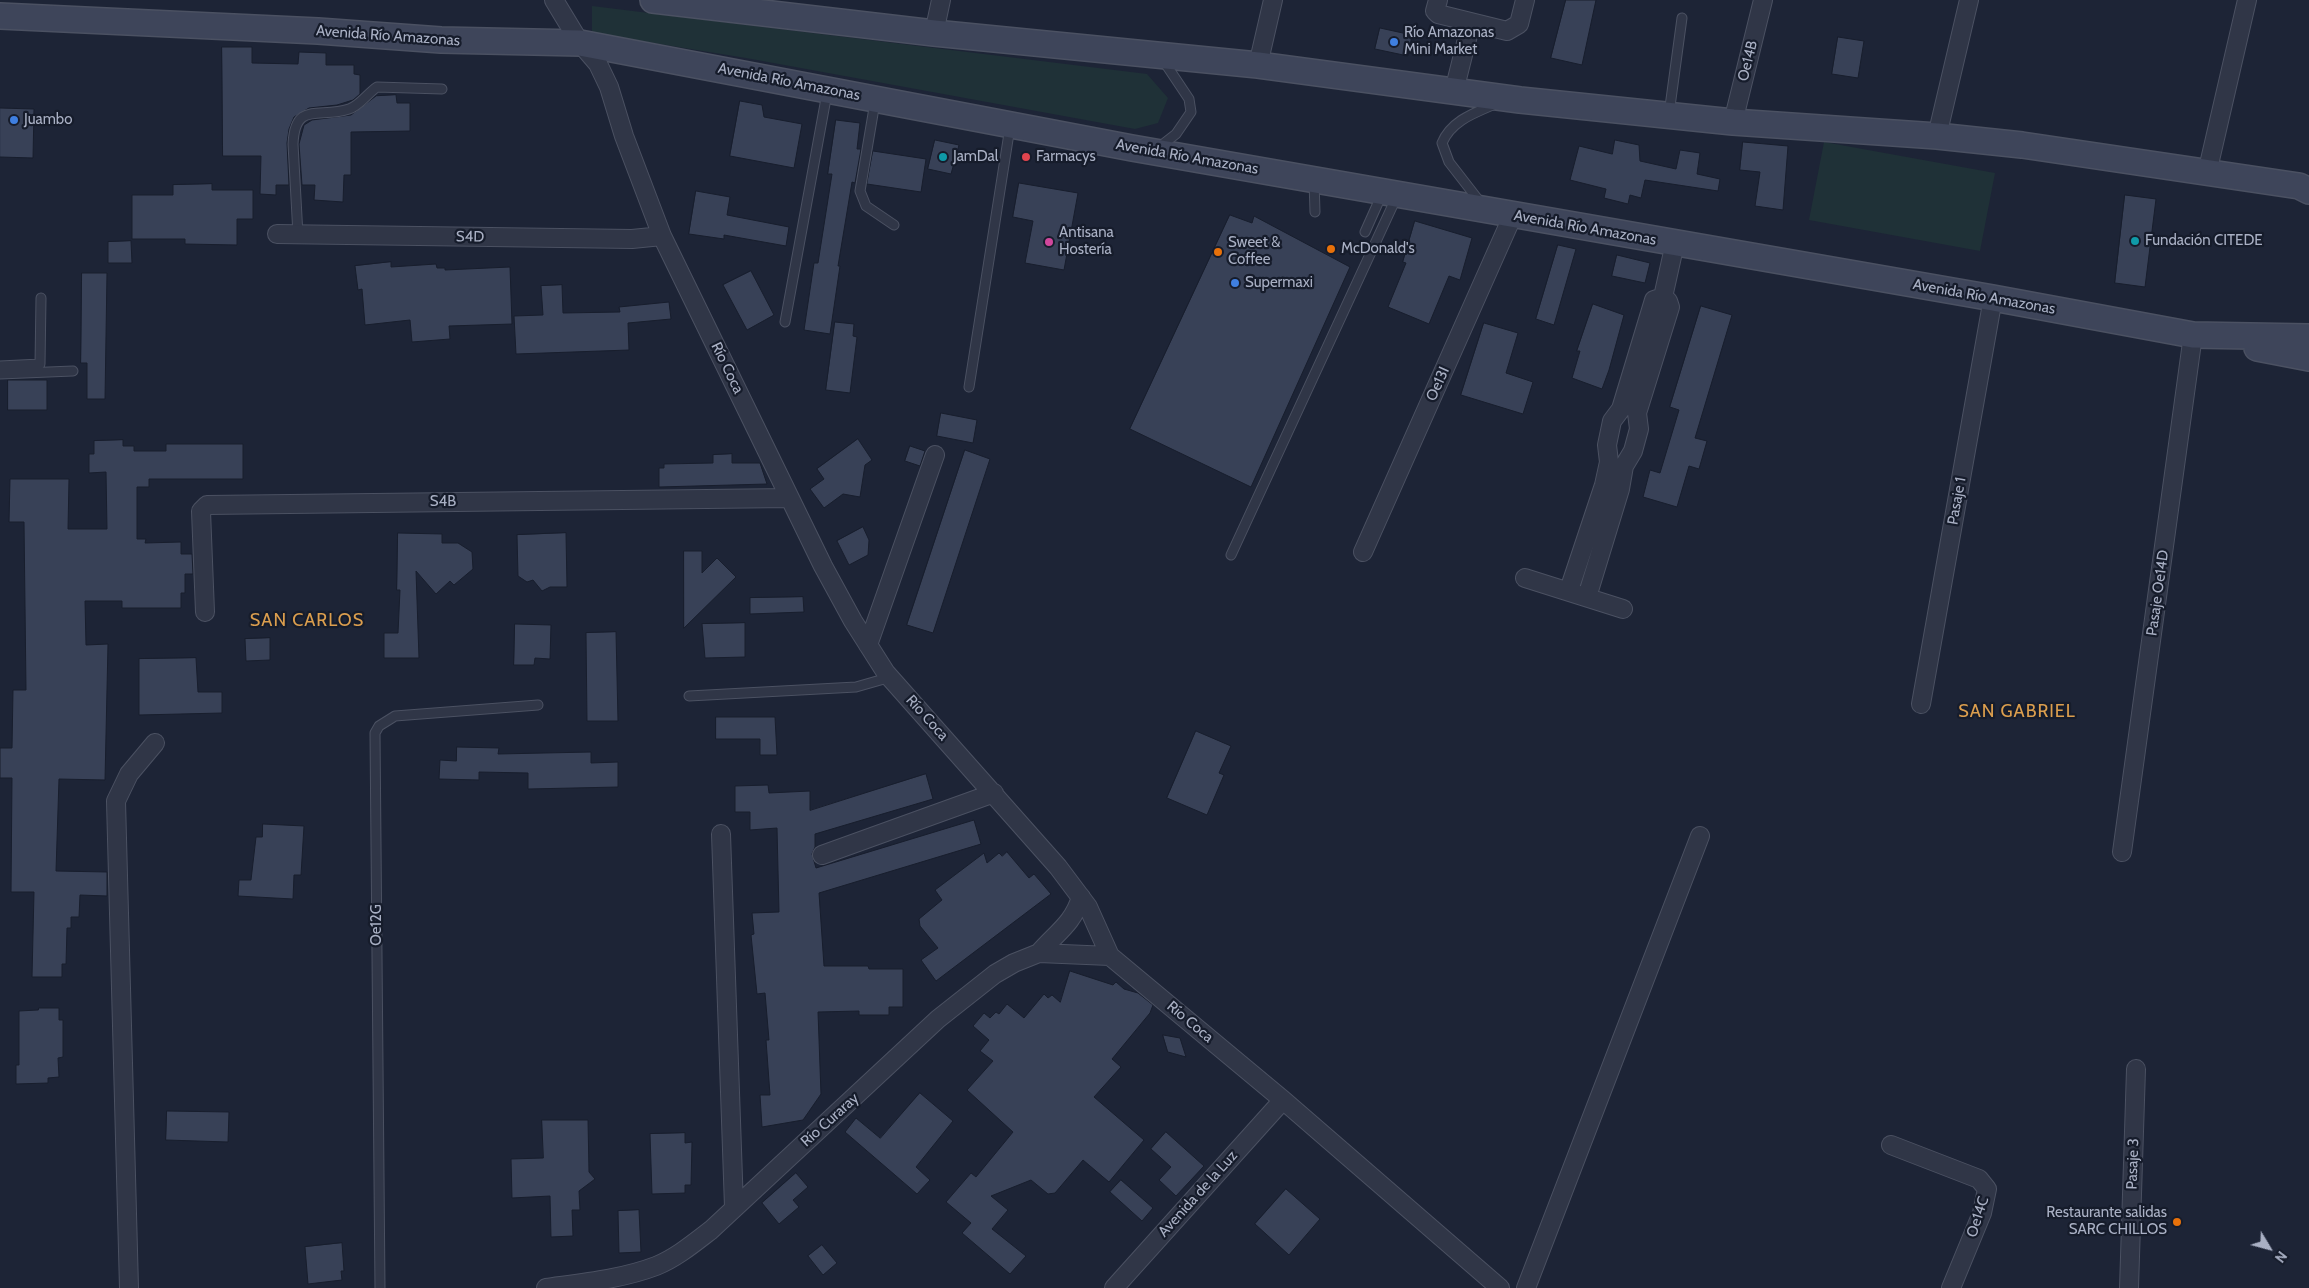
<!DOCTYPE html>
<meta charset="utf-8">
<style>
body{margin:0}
#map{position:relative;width:2309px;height:1288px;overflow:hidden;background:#1d2436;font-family:Cabin,sans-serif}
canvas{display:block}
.north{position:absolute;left:2244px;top:1223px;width:50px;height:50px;-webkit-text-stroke:4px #161c2b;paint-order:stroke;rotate:127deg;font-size:14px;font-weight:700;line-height:20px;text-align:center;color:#a9b0c4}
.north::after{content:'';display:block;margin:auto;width:18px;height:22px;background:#a9b0c4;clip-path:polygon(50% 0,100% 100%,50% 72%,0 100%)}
</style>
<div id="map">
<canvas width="2309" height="1288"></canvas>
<div class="north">N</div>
</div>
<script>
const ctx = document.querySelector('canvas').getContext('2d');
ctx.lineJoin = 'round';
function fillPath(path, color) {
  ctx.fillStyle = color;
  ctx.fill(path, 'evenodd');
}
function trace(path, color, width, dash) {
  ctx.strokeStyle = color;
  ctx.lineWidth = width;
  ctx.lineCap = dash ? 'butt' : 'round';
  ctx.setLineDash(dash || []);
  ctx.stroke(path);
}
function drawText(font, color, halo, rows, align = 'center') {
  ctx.font = font + ' Cabin,sans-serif';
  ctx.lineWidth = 4.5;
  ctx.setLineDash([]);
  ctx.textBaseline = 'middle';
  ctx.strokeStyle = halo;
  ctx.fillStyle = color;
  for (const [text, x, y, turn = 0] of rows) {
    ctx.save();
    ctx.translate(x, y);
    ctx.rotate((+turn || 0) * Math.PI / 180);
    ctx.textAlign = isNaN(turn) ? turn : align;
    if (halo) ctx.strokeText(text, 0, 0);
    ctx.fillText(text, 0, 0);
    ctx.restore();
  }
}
const green = new Path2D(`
 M592,6L1147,74L1168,98L1158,123L1135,129L746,58L592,33Z
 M1824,142L1995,173L1980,251L1809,220Z`);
const building = new Path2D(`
 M1566,0H1596L1582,65L1551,58Z
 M1380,28L1412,35L1408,56L1375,49Z
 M1838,37L1864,41L1858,78L1832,74Z
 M222,47H252V63L298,64L299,52L326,53V65H354V74L360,75V94L353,100L337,105L309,108L294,117L289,129L287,143L289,185H276V195L260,194L261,156H223Z
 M396,95L397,103H410V131L351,132V175H344L343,202L314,200L315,185H302L299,144L304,125L312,120L351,115L376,96Z
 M740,101L762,105L764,117L802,124L794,168L730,156Z
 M0,108L34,109L33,158L0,157Z
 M836,120L860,123L857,149H861L855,183L852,182L838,266H840L830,334L804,330L814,263H818L832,174H828Z
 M935,140L959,145L951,174L928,169Z
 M1615,140L1639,145L1640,161L1676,169L1680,150L1700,153L1697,174L1720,179L1718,191L1645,180L1641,198L1630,195L1628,204L1604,198L1606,189L1570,180L1579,146L1612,154Z
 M1743,142L1788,146L1783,210L1755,206L1760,172L1740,170Z
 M873,151L926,159L921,192L867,184Z
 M1019,183L1078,193L1064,270L1025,263L1033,221L1013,217Z
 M212,184V190H253V219H237V245L185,244V239H132V195H173V185Z
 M696,191L730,197L727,215L789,227L786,246L724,235V239L689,234Z
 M2125,195L2156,199L2145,287L2115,283Z
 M1230,215L1252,223L1254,216L1350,267L1251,487L1130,429Z
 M1415,221L1472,238L1460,280L1449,276L1429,324L1388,307L1406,263L1403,262Z
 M131,241L132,263H108V242Z
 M1558,245L1576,249L1554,325L1536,319Z
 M1617,255L1650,263L1645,283L1612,276Z
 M391,262V267L436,264L437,268H445V270L510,267L512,324L449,326L450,339L412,342L410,320L365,325L362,289L358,290L355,266Z
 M751,271L774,315L747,330L723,285Z
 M82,273H107L105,399H87V363H81Z
 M562,285L563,313L620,312L619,307L669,302L671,319L628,323L629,350L516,354L514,316L543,315L541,286Z
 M1593,304L1624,315L1609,370L1602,389L1572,378L1580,351H1577Z
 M1701,306L1732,315L1695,438L1707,441L1699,469L1689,466L1677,507L1643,497L1650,470L1660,473L1679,410L1670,407Z
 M835,322L854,324L853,336L857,337L850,393L826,390Z
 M1484,323L1518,333L1506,373L1533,382L1523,414L1461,395Z
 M8,380H47V410H8Z
 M941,413L977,420L973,443L937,436Z
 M858,439L872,460L865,465L860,497L843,494L824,508L810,489L824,479L817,469Z
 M123,440V446H134V451H166V444H243V479H149V487H137V539H146L145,543L181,542V554H192L193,574H185V593H181V608H122V601H85L86,645L108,644L105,780L59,779L56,871L107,872V896L80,895L79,917H71V928H67L66,964H62V977H32L34,892H11L12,778H0V748H12L13,690H26L24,522H9L10,479H69L68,529H107L106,472L89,473V454H94V441Z
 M910,446L925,451L920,466L905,461Z
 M965,450L990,459L933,633L907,625Z
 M732,454V463H760L767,484L659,487V468H664V464L713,463V455Z
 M863,527L869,540L868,555L849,565L837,541Z
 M398,533L442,534V543H458L472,552L473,569L454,585L450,581L436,594L416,571L419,658H384V633H398L400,590H397Z
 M566,533L567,587H550L542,591L533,580L527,582L518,576L517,535Z
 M684,551H702V573L717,558L736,577L684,628Z
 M803,597L804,612L750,614V598Z
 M745,623V657L705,658L702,624Z
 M515,624L551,625L550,659L535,658L534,665H514Z
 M616,632L618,721H587L586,633Z
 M270,638V660L246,661L245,639Z
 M196,658L198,692H222V713L139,715V659Z
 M716,717H775L777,755H760V739H716Z
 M1196,731L1231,746L1219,773L1224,775L1207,815L1167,798Z
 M457,747L499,748L498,754L591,752V763L618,762V787L528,789V773L479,772V780L439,779L440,760L456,761Z
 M926,774L933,799L815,834V847L812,854L816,868L974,820L981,844L819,893L824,966H868L869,969H903V1007H889V1015H859V1011L818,1012L821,1094L803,1120L762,1127L760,1095H770L766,1040H769L765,993L757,994L751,935L754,934L752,913L779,912L777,828L750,830V812H735V786L768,785L769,793L810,791V810Z
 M263,824L304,826L301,875H294L293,899L238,896L239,880H251L256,837H262Z
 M1007,852L1029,878L1034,874L1051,894L936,981L921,960L938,948L920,926L919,919L942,900L935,890L984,853L987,863L999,853L1002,856Z
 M1070,971L1113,985L1116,982L1124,989L1138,993L1153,1005L1150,1013L1112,1059L1121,1067L1094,1097L1144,1140L1109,1182L1083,1160L1055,1193L1048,1194L1031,1180L991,1196L1008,1210L992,1229L1026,1256L1010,1274L962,1233L971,1223L946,1202L971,1173L976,1177L1013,1132L967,1090L993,1061L980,1051L989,1040L973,1026L984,1013L990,1018L996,1012L999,1014L1007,1004L1024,1018L1044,994L1048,998L1052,995L1060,1002Z
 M39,1008H59V1020H63V1057L58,1058L59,1077L48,1078V1083L16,1084V1065H19V1011L38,1010Z
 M1163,1035L1180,1038L1186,1057L1168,1052Z
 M920,1093L953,1121L916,1167L930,1180L917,1194L845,1132L856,1118L880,1138Z
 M167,1111L229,1112L228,1142L166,1140Z
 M542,1120H588L589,1172L595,1179L579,1191L580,1210H572L573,1236L551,1237L550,1196L512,1198L511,1159L543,1158Z
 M1166,1132L1204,1166L1176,1196L1159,1180L1171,1167L1151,1149Z
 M685,1133V1143L692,1142L691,1185H685V1193L652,1194L650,1134Z
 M796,1173L808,1187L793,1200L799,1207L779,1224L762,1203Z
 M1121,1180L1153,1208L1142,1221L1110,1192Z
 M1286,1189L1320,1219L1289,1255L1255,1224Z
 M639,1210L641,1252L619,1253L618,1211Z
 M342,1243L344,1271H341L342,1280L308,1284L305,1247Z
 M822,1245L837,1263L823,1275L808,1256Z`);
const lane = new Path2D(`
 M875,102L860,191L866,206L894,225
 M1669,114L1682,18
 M1158,148L1176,134L1191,112L1189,99L1163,60
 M1314,181L1315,212
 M1480,202L1449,162L1442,143C1451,121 1474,113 1495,104
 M1365,232L1382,194
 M298,235L293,144C295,100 320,119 349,109C359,106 368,93 377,87L442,89
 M785,322L827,93
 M0,366L40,364L41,298
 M0,374L73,371
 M969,387L1010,127
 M1231,555L1397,196
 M689,696L856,687L891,677
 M380,1288L375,733L379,726L395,716L538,705`);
const street = new Path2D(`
 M554,0L580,43L598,64L609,87L624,136L662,236L823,566L853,621L886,673L1058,867L1088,907L1110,956L1283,1100L1500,1288
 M1438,0L1435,11L1438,14L1507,31L1519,24L1525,0
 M934,33L941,0
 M1258,65L1273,0
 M1454,91L1471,23
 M1733,122L1763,0
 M1937,136L1969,0
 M2207,173L2247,0
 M277,234L632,239L662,236
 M1663,297L1675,243
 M1363,552L1513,215
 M1525,578L1623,609
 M1569,590L1604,485L1609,462L1607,445L1612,421L1621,409L1654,300L1663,297
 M1587,597L1620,489L1624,466L1633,451L1639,429L1637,413L1670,307L1668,301L1663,297
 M205,612L201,511L207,505L789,498
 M868,645L935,455
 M1921,704L1993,298
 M721,834L734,1207
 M2122,852L2193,335
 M822,855L994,793
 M1039,953C1056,933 1073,924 1081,897
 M1891,1145L1979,1179L1987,1189L1982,1213L1951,1288
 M129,1288L116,801L129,774L155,743
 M546,1288C582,1283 622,1279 656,1266C676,1258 694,1243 711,1230L938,1019L995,974L1014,963L1039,953L1110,956
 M1114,1288L1283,1100
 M1526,1288L1700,836
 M2129,1288L2136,1069`);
const secondary = new Path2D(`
 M653,0L934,33L1258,65L1520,100L1733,122L1937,136L2022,145L2299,186L2309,191
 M0,16L318,31L441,40L580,43L1132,148L1993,298L2193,335L2309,337
 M2257,348L2309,358`);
const markers = [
 [1394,42,5,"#3f7fe0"],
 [14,120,5,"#3f7fe0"],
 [943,157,5,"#0f9aa8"],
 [1026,157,5,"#e0444e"],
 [2135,241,5,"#0f9aa8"],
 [1049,242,5,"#d1479c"],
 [1331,249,5,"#e8710a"],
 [1218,252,5,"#e8710a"],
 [1235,283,5,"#3f7fe0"],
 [2177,1222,5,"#e8710a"]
];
const poiNames = [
 ["Río Amazonas",1404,33],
 ["Mini Market",1404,50],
 ["Juambo",24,120],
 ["JamDal",953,157],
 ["Farmacys",1036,157],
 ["Antisana",1059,233],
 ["Hostería",1059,250],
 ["Fundación CITEDE",2145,241],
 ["Sweet &",1228,243],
 ["Coffee",1228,260],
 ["McDonald's",1341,249],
 ["Supermaxi",1245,283],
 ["Restaurante salidas",2167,1213,"right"],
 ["SARC CHILLOS",2167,1230,"right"]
];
const streetNames = [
 ["Avenida Río Amazonas",388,36,4],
 ["Oe14B",1748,61,-76],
 ["Avenida Río Amazonas",789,82,11],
 ["Avenida Río Amazonas",1187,157,10],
 ["Avenida Río Amazonas",1585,228,10],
 ["S4D",470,237,1],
 ["Avenida Río Amazonas",1984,297,10],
 ["Río Coca",727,368,64],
 ["Oe13I",1438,384,-66],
 ["Pasaje 1",1957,501,-80],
 ["S4B",443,502],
 ["Pasaje Oe14D",2158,593,-82],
 ["Río Coca",927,718,48],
 ["Oe12G",377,925,-90],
 ["Río Coca",1190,1022,40],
 ["Río Curaray",830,1120,-42],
 ["Pasaje 3",2133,1164,-88],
 ["Avenida de la Luz",1198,1194,-48],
 ["Oe14C",1978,1217,-72]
];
const quarterNames = [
 ["SAN CARLOS",307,621],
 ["SAN GABRIEL",2017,712]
];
fillPath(green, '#1f3137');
fillPath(building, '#384157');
trace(building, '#181e2d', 1);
trace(lane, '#4b5162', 11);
trace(street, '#4b5162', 20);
trace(secondary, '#4b5162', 28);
trace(lane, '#303647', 9);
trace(street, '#303647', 18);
trace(secondary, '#3e455a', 25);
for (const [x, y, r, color] of markers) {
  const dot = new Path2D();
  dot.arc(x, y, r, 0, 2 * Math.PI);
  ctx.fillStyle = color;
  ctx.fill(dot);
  trace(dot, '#161c2b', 2);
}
drawText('15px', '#a9b0c4', '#161c2b', poiNames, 'left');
drawText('15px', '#a9b0c4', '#161c2b', streetNames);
ctx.letterSpacing = '1px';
drawText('18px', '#db9e4e', '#161c2b', quarterNames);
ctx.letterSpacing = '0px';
</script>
